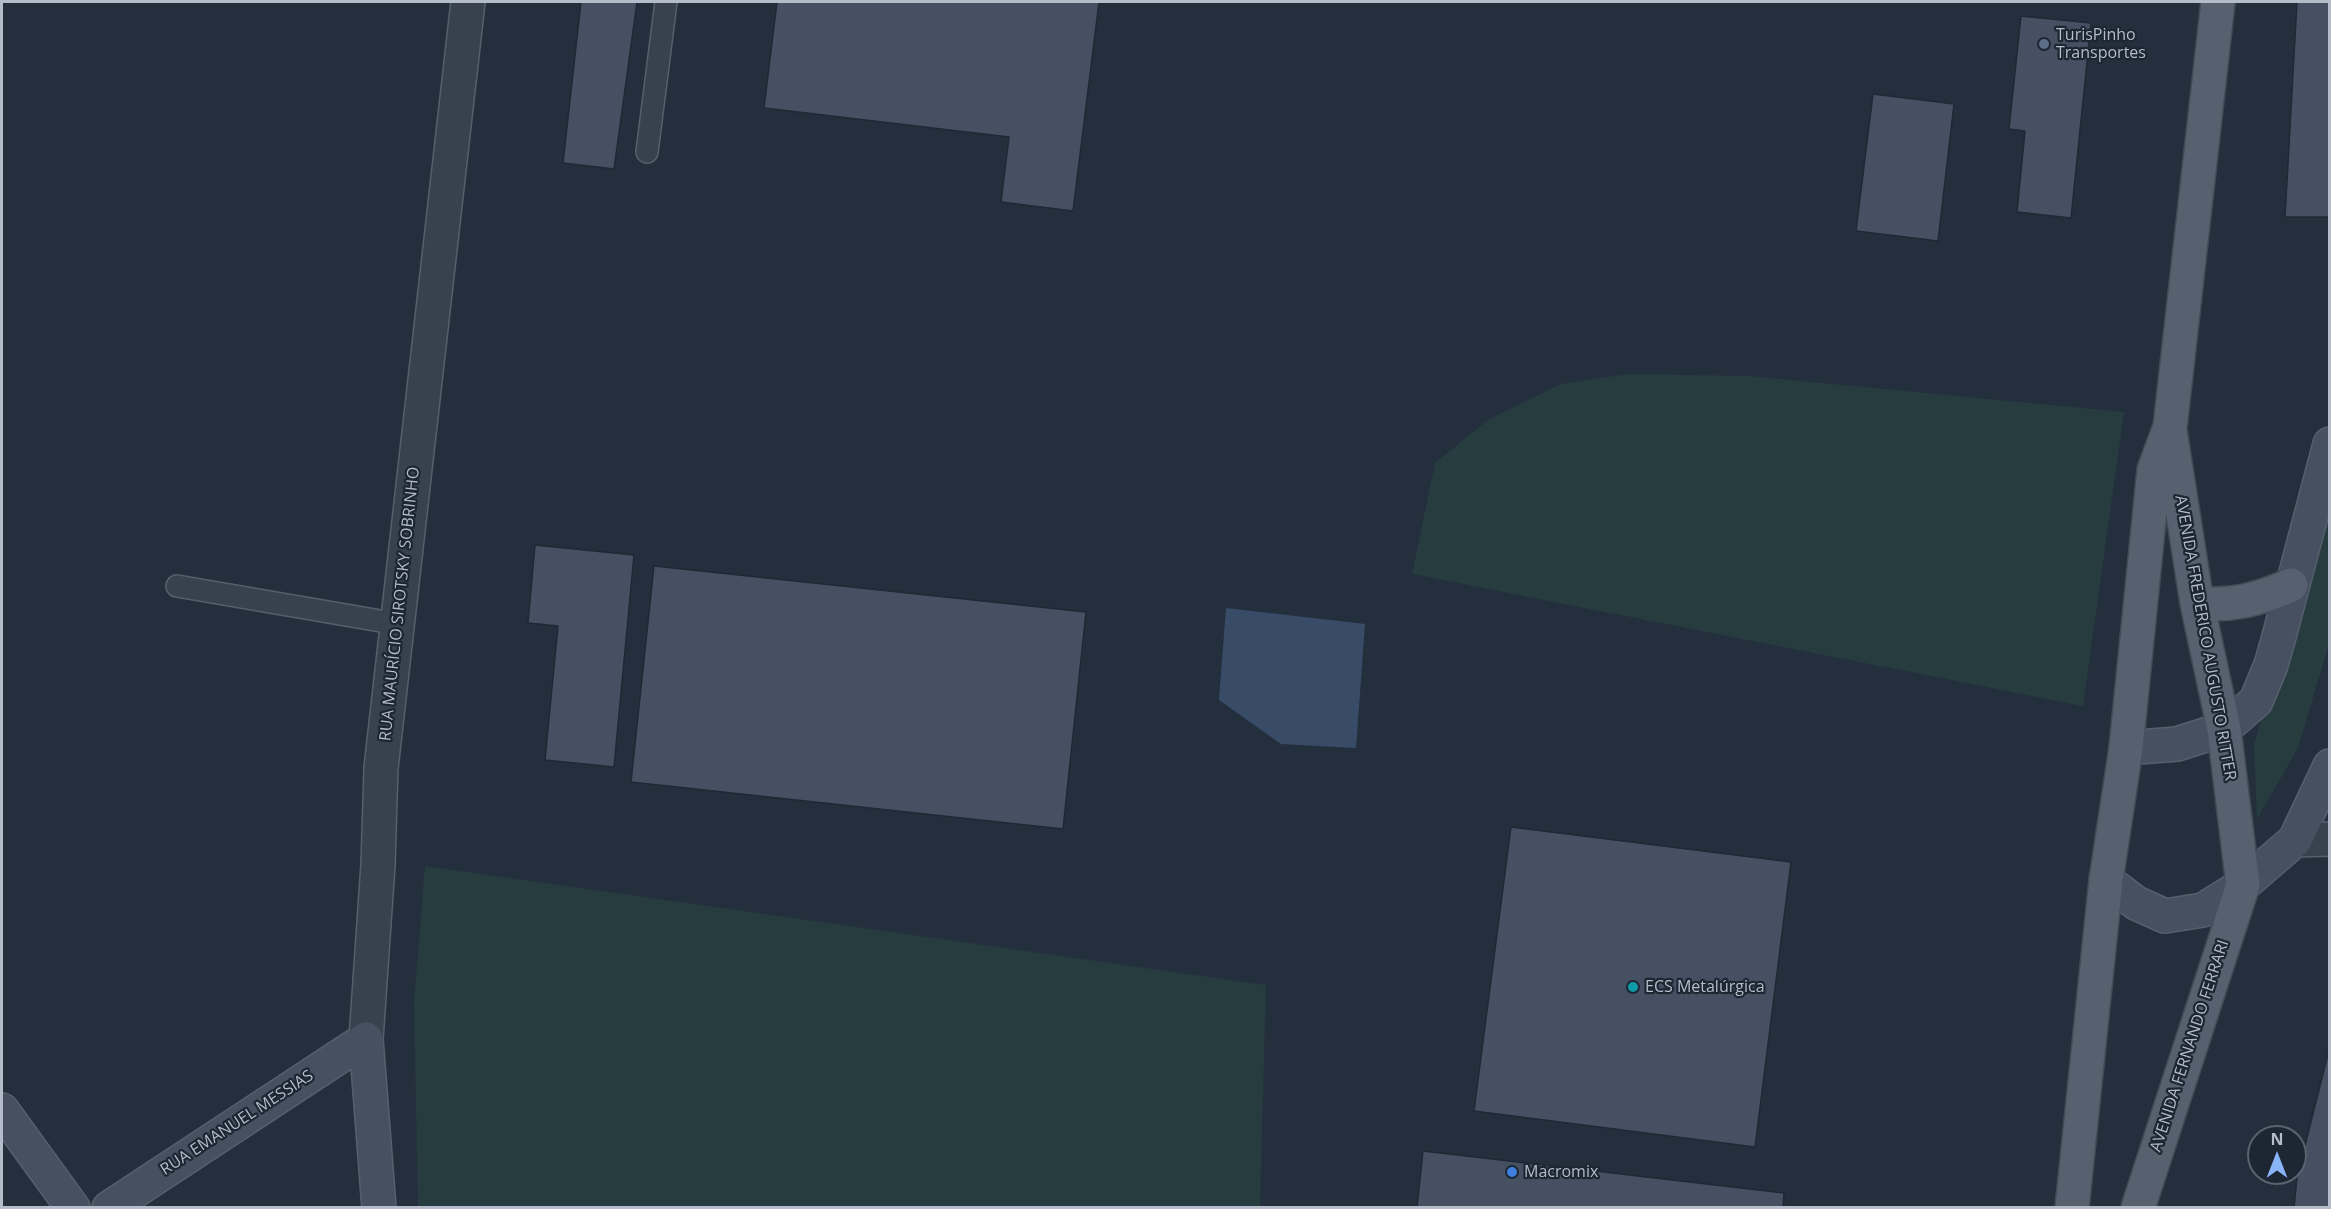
<!DOCTYPE html>
<meta charset="utf-8">
<style>
body{margin:0}
#map{position:relative;width:2331px;height:1209px;overflow:hidden;background:#242f3e;font-family:"Open Sans",sans-serif}
canvas{display:block}
.frame{position:absolute;inset:0;border:3px solid #b4bcc9;pointer-events:none}
.north{position:absolute;left:2247px;top:1125px;width:60px;height:60px;box-sizing:border-box;background:#1d2633;border:2px solid #59626f;border-radius:50%;rotate:0deg;font-size:16px;font-weight:700;line-height:24px;text-align:center;color:#b4bcc9}
.north::after{content:'';display:block;margin:auto;width:21px;height:27px;background:#8ab4f8;clip-path:polygon(50% 0,100% 100%,50% 72%,0 100%)}
</style>
<div id="map">
<canvas width="2331" height="1209"></canvas>
<div class="frame"></div>
<div class="north">N</div>
</div>
<script>
const ctx = document.querySelector('canvas').getContext('2d');
ctx.lineJoin = 'round';
function fillPath(path, color) {
  ctx.fillStyle = color;
  ctx.fill(path, 'evenodd');
}
function trace(path, color, width, dash) {
  ctx.strokeStyle = color;
  ctx.lineWidth = width;
  ctx.lineCap = dash ? 'butt' : 'round';
  ctx.setLineDash(dash || []);
  ctx.stroke(path);
}
function drawText(font, color, halo, rows, align = 'center') {
  ctx.font = font + ' "Open Sans",sans-serif';
  ctx.lineWidth = 4.5;
  ctx.setLineDash([]);
  ctx.textBaseline = 'middle';
  ctx.strokeStyle = halo;
  ctx.fillStyle = color;
  for (const [text, x, y, turn = 0] of rows) {
    ctx.save();
    ctx.translate(x, y);
    ctx.rotate((+turn || 0) * Math.PI / 180);
    ctx.textAlign = isNaN(turn) ? turn : align;
    if (halo) ctx.strokeText(text, 0, 0);
    ctx.fillText(text, 0, 0);
    ctx.restore();
  }
}
const green = new Path2D(`
 M1627,374L1749,376L2124,412L2083,706L1412,574L1435,463L1489,419L1561,384Z
 M2329,492V644L2298,748L2257,819L2254,744Z
 M425,866L1266,985L1260,1207H418L414,1001Z`);
const water = new Path2D(`
 M1226,608L1365,624L1356,748L1281,744L1219,700Z`);
const building = new Path2D(`
 M581,2H637L614,169L563,163Z
 M777,2H1099L1073,211L1001,202L1009,137L764,108Z
 M2297,2H2330V217H2285Z
 M2021,16L2091,23L2071,218L2017,212L2025,131L2009,129Z
 M1873,94L1954,104L1938,241L1856,231Z
 M535,545L634,555L614,767L545,760L558,626L528,623Z
 M654,566L1086,612L1063,829L631,782Z
 M1511,827L1791,862L1755,1147L1474,1111Z
 M2329,1050L2330,1208H2294L2297,1177Z
 M1423,1151L1784,1193L1783,1208H1417Z`);
const lane = new Path2D(`
 M647,152L666,2
 M177,586L398,624`);
const street = new Path2D(`
 M2295,840L2330,839
 M366,1039L378,865L381,768L468,2`);
const secondary = new Path2D(`
 M2126,748L2177,744L2224,729L2256,701L2271,665L2280,633L2330,444
 M2106,880L2136,903L2165,916L2203,910L2243,885L2295,840L2330,766
 M2,1110L73,1208
 M109,1208L366,1039L379,1208`);
const primary = new Path2D(`
 M2197,603C2231,607 2260,599 2291,585
 M2072,1208L2106,880L2126,748L2154,470L2170,427L2218,2
 M2138,1208L2243,885L2224,729L2197,603L2170,431`);
const markers = [
 [2044,44,6,"#5c6f8a"],
 [1633,987,6,"#0f9aa8"],
 [1512,1172,6,"#3f7fe0"]
];
const poiNames = [
 ["TurisPinho",2056,35],
 ["Transportes",2056,53],
 ["ECS Metalúrgica",1645,987],
 ["Macromix",1524,1172]
];
const streetNames = [
 ["RUA MAURÍCIO SIROTSKY SOBRINHO",400,604,-84],
 ["AVENIDA FREDERICO AUGUSTO RITTER",2205,638,80],
 ["AVENIDA FERNANDO FERRARI",2190,1046,-72],
 ["RUA EMANUEL MESSIAS",237,1123,-33]
];
fillPath(green, '#263c3f');
fillPath(water, '#394c67');
fillPath(building, '#455162');
trace(building, '#1f2835', 1.5);
trace(lane, '#565f6c', 24);
trace(street, '#565f6c', 36);
trace(secondary, '#565f6c', 36);
trace(primary, '#414a57', 36);
trace(lane, '#38414e', 21);
trace(street, '#38414e', 33);
trace(secondary, '#465061', 33);
trace(primary, '#56606e', 33);
for (const [x, y, r, color] of markers) {
  const dot = new Path2D();
  dot.arc(x, y, r, 0, 2 * Math.PI);
  ctx.fillStyle = color;
  ctx.fill(dot);
  trace(dot, '#1d2633', 2);
}
drawText('16px', '#b4bcc9', '#1d2633', poiNames, 'left');
drawText('16px', '#b4bcc9', '#1d2633', streetNames);
</script>
